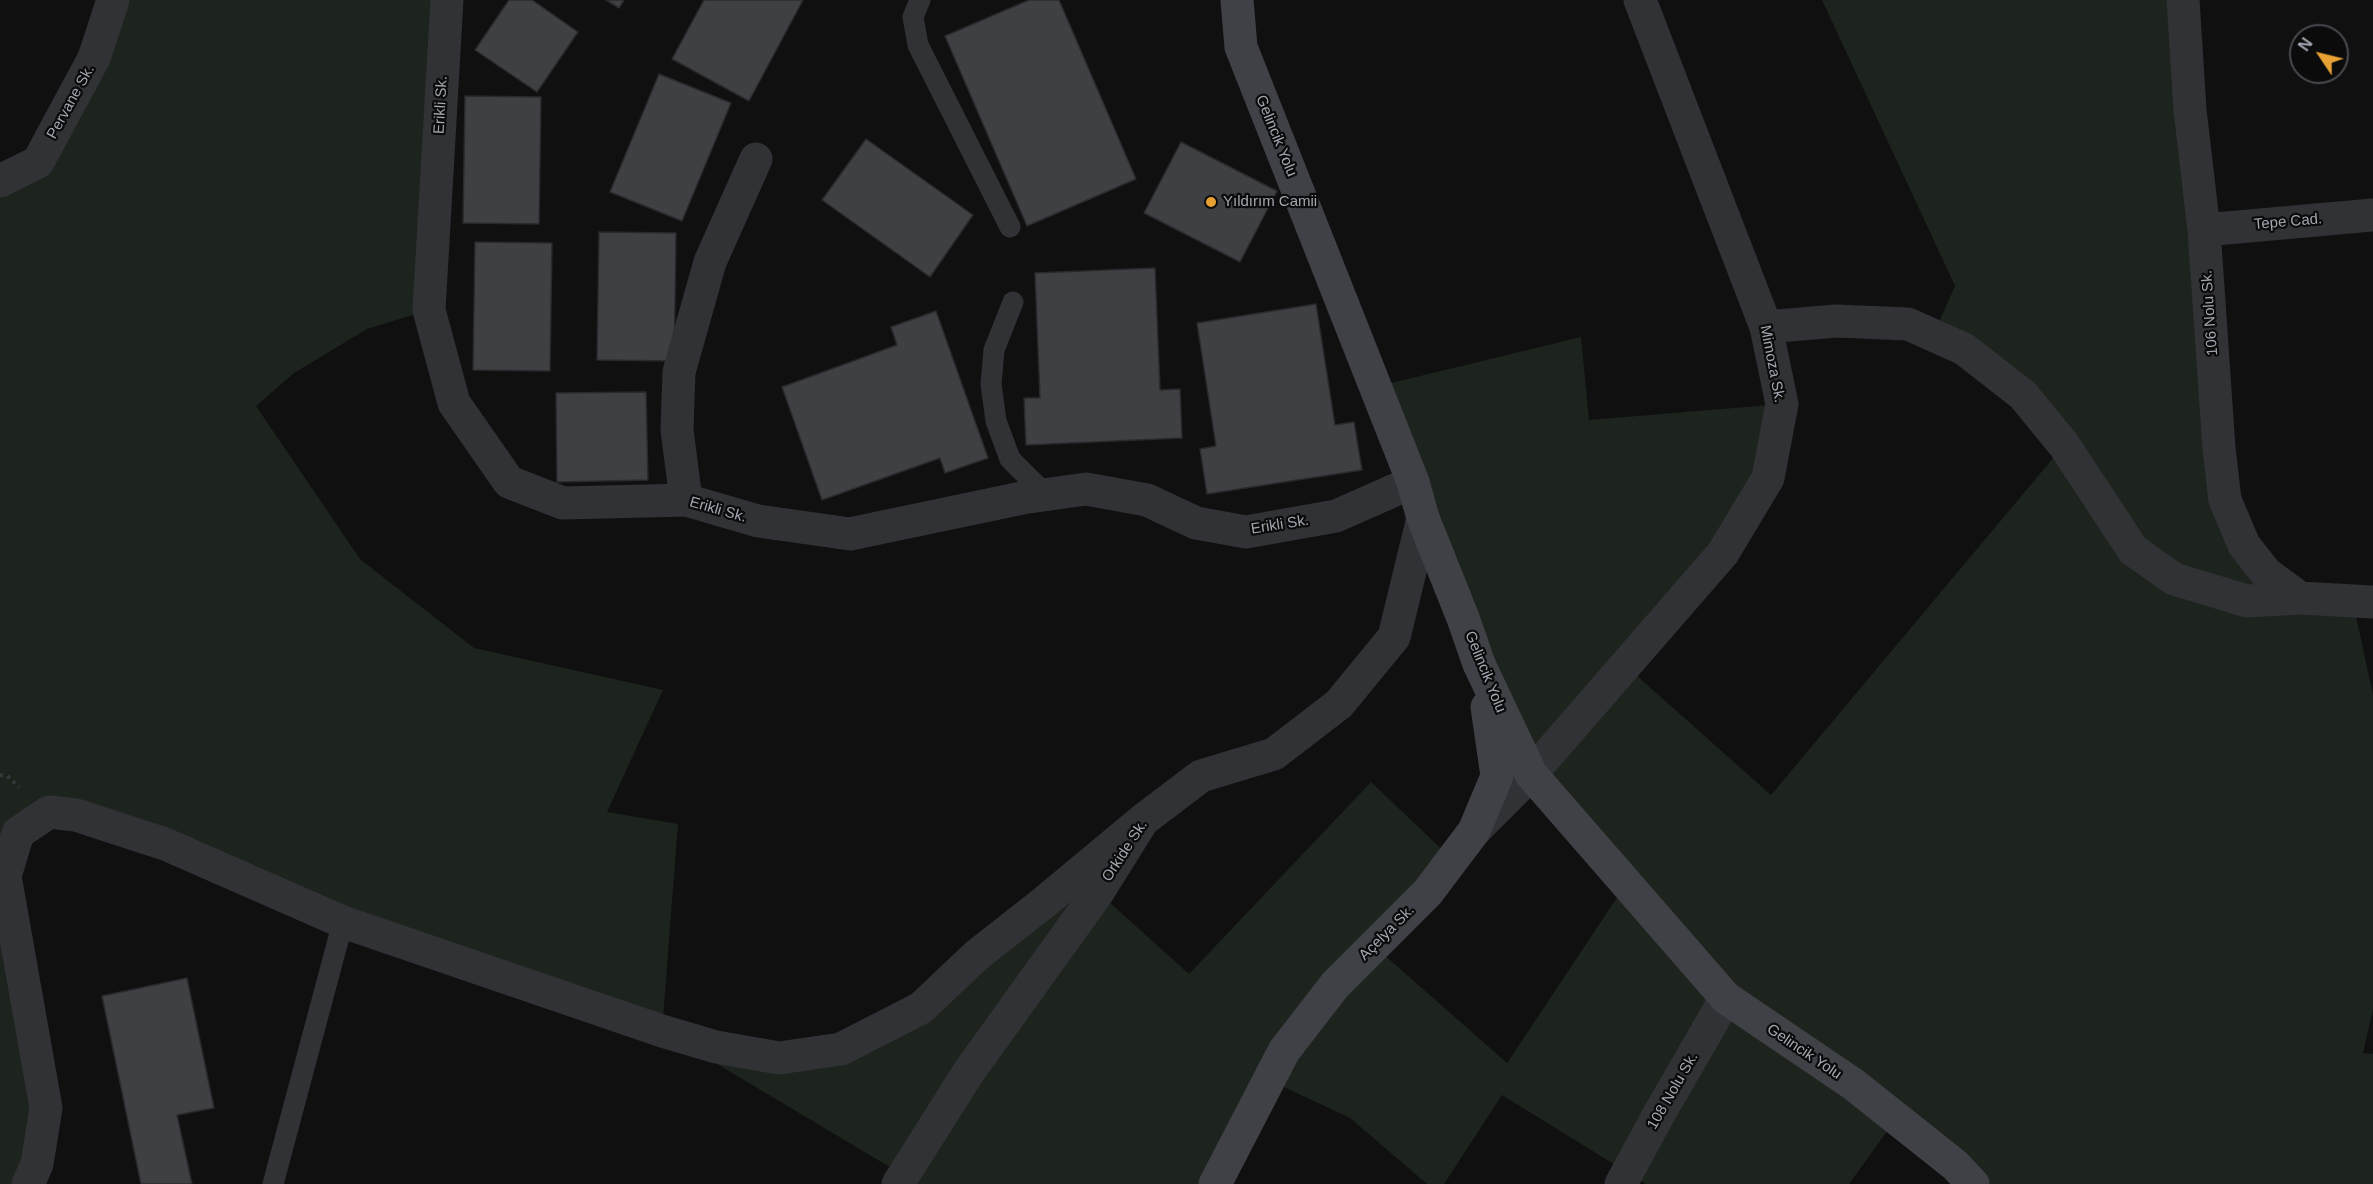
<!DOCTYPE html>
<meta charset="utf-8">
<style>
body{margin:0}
#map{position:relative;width:2373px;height:1184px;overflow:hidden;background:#101011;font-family:Helvetica,sans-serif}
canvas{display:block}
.north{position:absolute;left:2289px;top:24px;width:60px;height:60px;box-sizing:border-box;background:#0b0b0c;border:2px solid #47494e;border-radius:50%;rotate:305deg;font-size:16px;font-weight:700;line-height:24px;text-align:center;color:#a2a7b1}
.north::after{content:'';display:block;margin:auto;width:21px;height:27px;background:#e7a032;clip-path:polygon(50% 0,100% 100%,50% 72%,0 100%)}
</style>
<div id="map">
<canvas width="2373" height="1184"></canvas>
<div class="north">N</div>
</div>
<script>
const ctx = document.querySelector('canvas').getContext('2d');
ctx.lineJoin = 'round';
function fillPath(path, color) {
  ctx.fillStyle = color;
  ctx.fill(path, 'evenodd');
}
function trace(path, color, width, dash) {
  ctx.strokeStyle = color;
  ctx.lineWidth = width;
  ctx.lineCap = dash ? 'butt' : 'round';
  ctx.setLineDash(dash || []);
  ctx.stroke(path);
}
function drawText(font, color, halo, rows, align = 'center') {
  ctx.font = font + ' Helvetica,sans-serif';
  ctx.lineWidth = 4.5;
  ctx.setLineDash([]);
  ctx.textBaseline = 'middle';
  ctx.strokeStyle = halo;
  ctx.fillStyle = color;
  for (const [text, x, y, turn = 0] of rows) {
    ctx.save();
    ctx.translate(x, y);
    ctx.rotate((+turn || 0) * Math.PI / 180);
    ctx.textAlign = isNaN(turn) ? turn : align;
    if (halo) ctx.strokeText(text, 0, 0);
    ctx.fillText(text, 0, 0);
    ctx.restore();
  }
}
const green = new Path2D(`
 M102,0H447L429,310L367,329L294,373L256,406L360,559L474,648L663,690L607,812L678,824L662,1031L841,1049L1042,904L1098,892L1189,974L1371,782L1453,860L1374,946L1507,1063L1626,884L1531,774L1375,387L1581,337L1589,420L1782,404L1768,478L1626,666L1771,795L2064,445L1933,335L1955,286L1822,0H2183L2219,448L2266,573L2353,602L2373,695V1009L2363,1053L2373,1054V1184H1973L1896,1119L1849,1184H1646L1502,1095L1444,1184H1427L1350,1118L1269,1080L1215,1184H898L903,1175L662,1031L49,812L5,876L46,1108L28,1184H0V181L38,162Z`);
const building = new Path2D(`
 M509,0H532L578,32L537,92L475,50Z
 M606,0H624L619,8Z
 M704,0H803L749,101L672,59Z
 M1029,0H1059L1136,179L1027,226L945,36Z
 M659,74L731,103L682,221L610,192Z
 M465,96L541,97L539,224L463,223Z
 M866,139L973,215L930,277L822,200Z
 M1181,142L1277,191L1240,262L1144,213Z
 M599,232L676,233L674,361L597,360Z
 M475,242L552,243L550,371L473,370Z
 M1155,268L1160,390L1180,389L1182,438L1026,445L1024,398H1040L1035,273Z
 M1316,304L1335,425L1354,422L1362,470L1207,494L1200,449L1216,446L1197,323Z
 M936,311L988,458L945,473L940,458L822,500L782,387L897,345L891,327Z
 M646,392L648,480L557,482L556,393Z
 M187,978L214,1108L177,1115L192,1184H141L102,996Z`);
const path = new Path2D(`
 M0,775L7,776L19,787`);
const lane = new Path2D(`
 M920,0L913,17L918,45L1010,227
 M1013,302L994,350L991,384L996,421L1010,459L1046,495
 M273,1184L343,922`);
const street = new Path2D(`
 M447,0L429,310L454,403L509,482L563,503L686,500L758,521L850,534L1022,498L1086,489L1147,500L1196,523L1246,532L1336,516L1413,482
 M2183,0L2190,110L2204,230L2219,448L2225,500L2244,545L2266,573L2300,598
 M0,181L38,162L94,58L113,0
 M2204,230L2373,215
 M1766,327L1836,321L1908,324L1964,349L2023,395L2064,445L2133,550L2174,579L2247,601L2300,598L2373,602
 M686,500L677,430L679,372L710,262L756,159
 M1474,831L1531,774L1723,553L1768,478L1782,404L1766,327L1640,0
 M28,1184L37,1164L46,1108L5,876L18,833L49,812L76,815L165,844L343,922L662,1031L716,1047L779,1058L841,1049L921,1008L977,955L1042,904L1143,820
 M898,1184L968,1073L1098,892L1143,820L1201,776L1274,754L1339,704L1394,637L1423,518
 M1621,1184L1659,1114L1726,998`);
const secondary = new Path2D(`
 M1237,0L1241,47L1413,482L1423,518L1463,618L1479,664L1531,774L1726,998L1853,1084L1955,1165L1973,1184
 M1215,1184L1284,1051L1335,985L1428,892L1474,831L1497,776L1487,707`);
const markers = [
 [1211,202,6,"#e7a032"]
];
const streetNames = [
 ["Pervane Sk.",71,102,-61],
 ["Erikli Sk.",441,105,-87],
 ["Gelincik Yolu",1276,136,68],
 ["Tepe Cad.",2288,222,-5],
 ["106 Nolu Sk.",2210,313,-94],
 ["Mimoza Sk.",1772,364,79],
 ["Erikli Sk.",718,510,16],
 ["Erikli Sk.",1280,525,-9],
 ["Gelincik Yolu",1485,672,68],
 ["Orkide Sk.",1125,851,-57],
 ["Açelya Sk.",1387,933,-45],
 ["Gelincik Yolu",1804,1052,34],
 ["108 Nolu Sk.",1673,1091,-60]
];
const poiNames = [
 ["Yıldırım Camii",1223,202]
];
fillPath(green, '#1d231d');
fillPath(building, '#3f4044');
trace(building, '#2a2a2d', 1.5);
trace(path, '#37393d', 4, [3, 4.5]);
trace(lane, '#313236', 21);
trace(street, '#313236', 33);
trace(secondary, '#3f4146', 33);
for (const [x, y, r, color] of markers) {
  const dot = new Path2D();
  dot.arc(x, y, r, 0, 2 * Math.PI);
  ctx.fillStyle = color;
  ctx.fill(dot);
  trace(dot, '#0b0b0c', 2);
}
drawText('15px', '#a2a7b1', '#0b0b0c', streetNames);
drawText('15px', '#a2a7b1', '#0b0b0c', poiNames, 'left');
</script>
